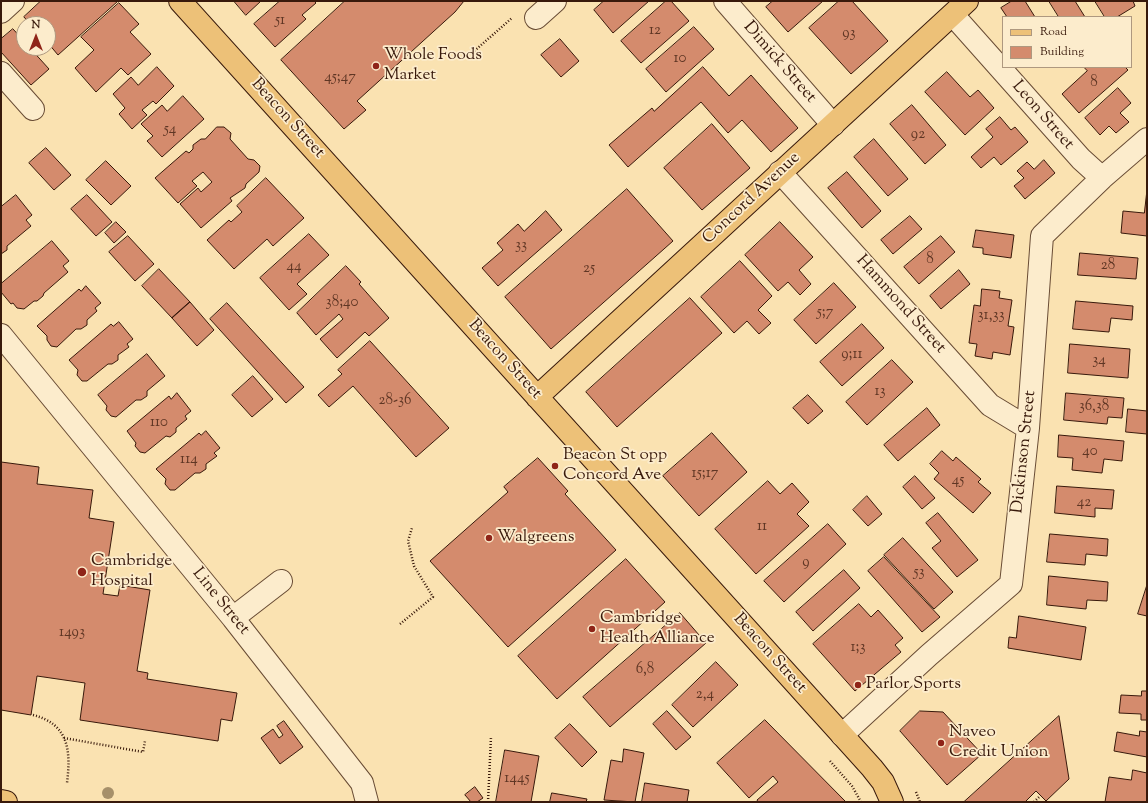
<!DOCTYPE html>
<style>
body{margin:0}
#map{position:relative;width:1148px;height:803px;overflow:hidden;background:#fae2b1;font-family:"Sorts Mill Goudy",serif}
canvas{display:block}
.frame{position:absolute;inset:0;border:2px solid #38190b;pointer-events:none}
.legend{position:absolute;left:1002px;top:16px;width:130px;height:52px;box-sizing:border-box;background:#fceccc;border:1px solid #ae987f;margin:0;padding:5px 7px;list-style:none;font-size:12px;color:#38190b}
.legend li{display:flex;align-items:center;gap:8px;height:20px}
.legend b{width:20px;border:1px solid #ae987f}
.north{position:absolute;left:16px;top:16px;width:40px;height:40px;box-sizing:border-box;background:#fceccc;border:1px solid #ae987f;border-radius:50%;rotate:0deg;font-size:11px;font-weight:700;line-height:16px;text-align:center;color:#38190b}
.north::after{content:'';display:block;margin:auto;width:14px;height:18px;background:#8f2418;clip-path:polygon(50% 0,100% 100%,50% 72%,0 100%)}
</style>
<div id="map">
<canvas width="1148" height="803"></canvas>
<div class="frame"></div>
<ul class="legend">
<li><b style="height:5px;background:#edc178"></b>Road</li>
<li><b style="height:11px;background:#d48b6d"></b>Building</li>
</ul>
<div class="north">N</div>
</div>
<script>
const ctx = document.querySelector('canvas').getContext('2d');
ctx.lineJoin = 'round';
function fillPath(path, color) {
  ctx.fillStyle = color;
  ctx.fill(path, 'evenodd');
}
function trace(path, color, width, dash) {
  ctx.strokeStyle = color;
  ctx.lineWidth = width;
  ctx.lineCap = dash ? 'butt' : 'round';
  ctx.setLineDash(dash || []);
  ctx.stroke(path);
}
function drawText(font, color, halo, rows, align = 'center') {
  ctx.font = font + ' "Sorts Mill Goudy",serif';
  ctx.lineWidth = 3.5;
  ctx.setLineDash([]);
  ctx.textBaseline = 'middle';
  ctx.strokeStyle = halo;
  ctx.fillStyle = color;
  for (const [text, x, y, turn = 0] of rows) {
    ctx.save();
    ctx.translate(x, y);
    ctx.rotate((+turn || 0) * Math.PI / 180);
    ctx.textAlign = isNaN(turn) ? turn : align;
    if (halo) ctx.strokeText(text, 0, 0);
    ctx.fillText(text, 0, 0);
    ctx.restore();
  }
}
const building = new Path2D(`
 M41,1H118L58,55L48,43V24H30L24,17Z
 M234,1H261L246,15Z
 M280,1H314L316,3L302,15L306,19L275,47L254,24Z
 M345,1H464L455,12L357,101L366,110L344,129L281,60Z
 M604,1H649L613,33L594,10Z
 M666,1H671L689,21L641,63L621,41Z
 M773,1H823L788,32L766,7Z
 M839,1H852L888,41L851,74L809,28Z
 M1012,1H1025L1035,17H1007L1001,8Z
 M1049,1H1075L1085,17H1059Z
 M1095,1H1133L1135,6L1117,17H1105Z
 M119,3L139,24L130,32L151,54L128,75L121,68L96,92L75,68L94,50L81,37Z
 M694,27L714,49L666,92L646,69Z
 M13,29L24,41V48H30L49,69L31,85L1,52V39Z
 M560,39L579,61L561,77L541,55Z
 M157,67L174,86L156,104L153,101L142,110L147,115L132,129L119,114L125,108L113,94L131,77L138,85Z
 M703,67L729,96L751,75L798,128L771,152L742,120L728,133L701,102L628,167L609,145L652,108L654,111Z
 M1084,67H1125L1128,70L1079,113L1062,94L1087,71Z
 M947,72L970,97L978,90L994,108L965,135L925,92Z
 M1118,88L1131,103L1120,113L1129,122L1116,133L1109,126L1100,135L1085,118Z
 M183,96L204,119L162,157L147,141L153,136L141,124L162,105L167,111Z
 M912,105L946,145L925,164L890,124Z
 M1000,117L1011,130L1015,127L1028,142L1001,165L994,157L981,168L971,157L993,137L986,129Z
 M712,124L750,168L702,210L664,168Z
 M217,127H224L231,133L230,139L248,159L254,160L260,166L259,172L246,184L245,188L230,198L232,201L201,228L180,204L198,188L201,192L212,182L203,172L192,181L197,186L178,203L155,178L186,151L189,153L193,149V145L201,139H205Z
 M874,139L908,179L888,196L854,157Z
 M46,148L71,175L54,190L29,163Z
 M1044,160L1055,173L1025,199L1014,186L1024,178L1017,171L1027,162L1034,169Z
 M106,161L131,186L111,205L86,180Z
 M847,172L881,211L862,228L828,188Z
 M266,178L304,218L273,246L267,239L234,269L207,240L229,220L231,222L242,212L237,206Z
 M627,189L673,241L551,349L505,297Z
 M1147,190V236L1121,233L1123,211L1144,213Z
 M16,195L32,215L26,220L31,226L7,246V250L1,254V207Z
 M87,195L112,222L96,236L71,209Z
 M546,211L562,230L498,286L482,268L503,250L497,243L518,224L524,231Z
 M910,216L922,229L893,254L881,240Z
 M116,222L126,232L114,243L105,233Z
 M780,222L813,257L799,270L811,284L800,295L788,282L778,291L745,255Z
 M976,230L1014,235L1011,258L983,254V248L973,247Z
 M309,234L329,255L297,284L307,294L289,310L260,278Z
 M128,236L154,264L135,281L109,252Z
 M941,236L955,252L919,284L904,267Z
 M52,241L69,261L63,266L68,272L44,293L43,296L37,301H34L24,309L17,308L13,303L11,304L1,292V284Z
 M1080,253L1138,258L1136,279L1078,275Z
 M740,261L772,296L758,310L771,323L759,334L747,321L734,333L701,297Z
 M346,266L361,282L359,284L389,318L369,336L365,332L337,358L320,339L343,319L339,314L316,335L297,313Z
 M159,269L190,302L172,318L142,286Z
 M959,270L970,284L941,309L930,296Z
 M834,283L856,307L816,344L794,320Z
 M86,286L101,303L95,308L97,311L87,320V325L81,329H76L57,347L51,346L47,340V336L37,326L79,289L81,291Z
 M982,289L1000,291L999,298L1012,300L1008,326L1014,327L1010,355L993,352L992,359L975,356L977,344L969,343L974,305L980,306Z
 M690,298L722,333L617,427L586,392Z
 M1076,301L1133,306L1132,320L1111,318L1109,332L1073,329Z
 M190,302L214,330L197,346L172,318Z
 M227,303L304,387L286,403L210,319Z
 M119,322L133,339L127,344L129,347L118,355V360L112,364H108L87,381H82L77,375L78,370L69,360L111,324L113,326Z
 M862,324L884,348L842,386L820,362Z
 M370,341L449,428L416,457L353,386L329,407L318,395L342,374L338,370Z
 M1070,344L1130,349L1128,378L1068,373Z
 M147,354L165,376L147,391V396L141,400H136L116,417L111,416L106,410L107,406L98,395Z
 M892,360L913,382L867,425L846,402Z
 M253,376L273,399L252,417L232,395Z
 M177,393L191,411L185,416L187,419L176,428V432L170,437L166,436L145,453L140,452L135,446L136,443L127,431L169,396L171,399Z
 M1066,393L1124,398L1122,418L1108,417L1107,424L1064,420Z
 M808,395L823,411L808,424L793,408Z
 M927,408L940,425L898,461L884,445Z
 M1128,409L1147,411V434L1126,432Z
 M206,431L220,448L214,453L217,456L206,464V469L200,473H195L175,490H170L165,484L166,479L156,469L199,433L201,435Z
 M712,433L747,472L699,516L663,476Z
 M1059,435L1124,441L1122,461L1104,459L1102,473L1072,470L1073,458L1058,457Z
 M942,451L953,461L956,457L981,479L978,482L991,493L973,513L934,479L939,473L930,464Z
 M538,458L568,491L565,494L616,550L508,647L430,561L508,492L504,487Z
 M1,462L39,467L37,484L93,490L89,518L114,522L103,594L118,596L120,585L150,590L137,671L148,673L147,679L237,693L232,721L221,719L218,741L80,720L85,683L37,676L31,715L1,710Z
 M915,476L935,498L922,509L903,487Z
 M768,481L780,494L792,483L809,502L797,514L809,526L756,574L715,529Z
 M1057,486L1114,490L1112,509L1095,508V517L1055,513Z
 M867,496L882,514L868,526L853,510Z
 M938,513L978,560L957,577L932,548L941,541L926,523Z
 M828,524L846,544L784,602L764,581Z
 M1050,534L1108,539L1107,556L1086,554L1085,565L1047,562Z
 M903,538L953,592L934,609L884,555Z
 M884,557L940,617L922,632L868,571Z
 M626,559L665,602L557,699L518,656Z
 M844,570L860,588L813,631L796,612Z
 M1049,576L1108,582L1107,601L1087,600L1086,609L1047,605Z
 M1147,585V616L1138,614Z
 M859,604L871,617L878,610L903,638L895,645L901,652L855,691L813,644Z
 M680,613L706,643L610,727L583,697Z
 M1019,616L1086,627L1081,660L1008,648L1009,637L1016,638Z
 M716,662L738,685L693,727L672,705Z
 M1142,691H1147V720H1141V714L1119,713L1121,695L1141,696Z
 M667,711L691,737L676,750L653,724Z
 M920,711L943,712L982,754L947,785L900,731Z
 M1059,716L1069,779L1046,801L1036,791L1025,802H964Z
 M765,720L846,802H758L757,800L778,782L773,776L749,798L717,763Z
 M284,721L303,747L280,764L261,738L273,729L279,738L283,735L277,726Z
 M570,724L597,752L582,767L555,738Z
 M1140,731L1147,732V757L1114,751L1117,732L1139,736Z
 M624,749L644,753L635,802L604,800L611,760L622,762Z
 M505,750L539,756L531,802H496Z
 M1133,770L1147,773V802H1105L1109,777L1131,780Z
 M645,783L689,790L687,802H642Z
 M475,787L483,798L477,802H471L465,795Z
 M552,793L587,799L586,802H550Z`);
const path = new Path2D(`
 M472,53L512,18
 M400,624L433,597L414,566L408,541L412,528
 M33,715C69,724 71,751 67,783
 M64,738L143,752L145,741
 M830,761L852,786L861,802
 M916,792L920,802
 M488,802L491,737
 M1034,802L1040,796`);
const minor = new Path2D(`
 M725,1L833,125
 M1,12L13,1
 M953,15L1081,159L1102,178
 M536,18L555,1
 M1,73L33,109
 M780,172L990,405L1028,428
 M1,335L233,618L362,783L367,802
 M233,618L281,581
 M842,735L929,655L1011,584L1028,428L1042,236L1102,178L1147,139`);
const major = new Path2D(`
 M180,1L872,768L883,782L892,802
 M537,397L967,1
 M1,801L6,802`);
const trees = [
 [108,793]
];
const markers = [
 [376,66,4,"#8f2418"],
 [555,466,4,"#8f2418"],
 [489,538,4,"#8f2418"],
 [82,572,5,"#8f2418"],
 [592,629,4,"#8f2418"],
 [858,685,4,"#8f2418"],
 [941,743,4,"#8f2418"]
];
const numberNames = [
 ["51",280,21],
 ["12",655,31],
 ["93",849,34],
 ["10",680,59],
 ["45;47",340,78],
 ["8",1094,83],
 ["54",170,130],
 ["92",918,135],
 ["33",521,246],
 ["8",930,260],
 ["28",1108,266],
 ["44",294,267],
 ["25",589,269],
 ["38;40",342,303],
 ["5;7",825,313],
 ["31,33",991,316],
 ["9;11",852,355],
 ["34",1099,361],
 ["13",880,392],
 ["28-36",395,401],
 ["36,38",1094,407],
 ["110",159,423],
 ["40",1090,452],
 ["114",189,460],
 ["15;17",705,474],
 ["45",958,481],
 ["42",1084,503],
 ["11",762,527],
 ["9",806,563],
 ["53",919,573],
 ["1493",72,633],
 ["1;3",858,648],
 ["6,8",645,670],
 ["2,4",705,695],
 ["1445",517,779]
];
const poiNames = [
 ["Whole Foods",384,56],
 ["Market",384,76],
 ["Beacon St opp",563,456],
 ["Concord Ave",563,476],
 ["Walgreens",497,538],
 ["Cambridge",91,562],
 ["Hospital",91,582],
 ["Cambridge",600,619],
 ["Health Alliance",600,639],
 ["Parlor Sports",866,685],
 ["Naveo",949,733],
 ["Credit Union",949,753]
];
const streetNames = [
 ["Dimick Street",779,63,49],
 ["Leon Street",1042,116,49],
 ["Beacon Street",287,119,48],
 ["Concord Avenue",752,199,-43],
 ["Hammond Street",900,305,48],
 ["Beacon Street",504,360,48],
 ["Dickinson Street",1025,452,-84],
 ["Line Street",220,602,51],
 ["Beacon Street",769,654,48]
];
fillPath(building, '#d48b6d');
trace(building, '#38190b', 1);
trace(minor, '#684b34', 24);
trace(major, '#38190b', 24);
trace(path, '#38190b', 2.5, [1, 2]);
trace(minor, '#fceccc', 22);
trace(major, '#edc178', 22);
ctx.fillStyle = '#a6906a';
for (const [x, y] of trees) {
  ctx.beginPath();
  ctx.arc(x, y, 6, 0, 2 * Math.PI);
  ctx.fill();
}
for (const [x, y, r, color] of markers) {
  const dot = new Path2D();
  dot.arc(x, y, r, 0, 2 * Math.PI);
  ctx.fillStyle = color;
  ctx.fill(dot);
  trace(dot, '#fceccc', 1.5);
}
drawText('15px', '#5f3624', null, numberNames);
drawText('17px', '#38190b', '#fceccc', poiNames, 'left');
drawText('17px', '#38190b', '#fceccc', streetNames);
</script>
